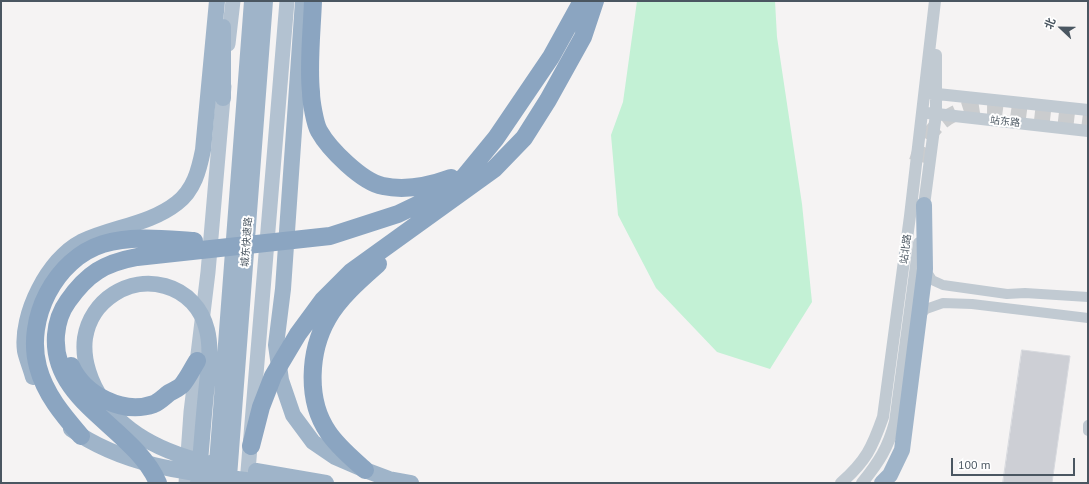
<!DOCTYPE html>
<meta charset="utf-8">
<style>
body{margin:0}
#map{position:relative;width:1089px;height:484px;overflow:hidden;background:#f5f3f3;font-family:"PT Sans","Noto Sans SC",sans-serif}
canvas{display:block}
.frame{position:absolute;inset:0;border:2px solid #4a5661;pointer-events:none}
.north{position:absolute;left:1041px;top:8px;width:40px;height:40px;-webkit-text-stroke:3px #fff;paint-order:stroke;rotate:292deg;font-size:11px;font-weight:700;line-height:16px;text-align:center;color:#4a5661}
.north::after{content:'';display:block;margin:auto;width:14px;height:18px;background:#4a5661;clip-path:polygon(50% 0,100% 100%,50% 72%,0 100%)}
.scale{position:absolute;left:951px;top:458px;width:124px;height:18px;box-sizing:border-box;border:2px solid #4a5661;border-top:0;padding-left:5px;font-size:12px;line-height:14px;white-space:nowrap;color:#4a5661;-webkit-text-stroke:3px #fff;paint-order:stroke}
</style>
<div id="map">
<canvas width="1089" height="484"></canvas>
<div class="frame"></div>
<div class="north">北</div>
<div class="scale">100 m</div>
</div>
<script>
const ctx = document.querySelector('canvas').getContext('2d');
ctx.lineJoin = 'round';
function fillPath(path, color) {
  ctx.fillStyle = color;
  ctx.fill(path, 'evenodd');
}
function trace(path, color, width, dash) {
  ctx.strokeStyle = color;
  ctx.lineWidth = width;
  ctx.lineCap = dash ? 'butt' : 'round';
  ctx.setLineDash(dash || []);
  ctx.stroke(path);
}
function drawText(font, color, halo, rows, align = 'center') {
  ctx.font = font + ' "PT Sans","Noto Sans SC",sans-serif';
  ctx.lineWidth = 4;
  ctx.setLineDash([]);
  ctx.textBaseline = 'middle';
  ctx.strokeStyle = halo;
  ctx.fillStyle = color;
  for (const [text, x, y, turn = 0] of rows) {
    ctx.save();
    ctx.translate(x, y);
    ctx.rotate((+turn || 0) * Math.PI / 180);
    ctx.textAlign = isNaN(turn) ? turn : align;
    if (halo) ctx.strokeText(text, 0, 0);
    ctx.fillText(text, 0, 0);
    ctx.restore();
  }
}
const green = new Path2D(`
 M637,1H775L777,37L802,204L812,302L770,369L717,352L656,288L618,215L611,135L623,102Z`);
const building = new Path2D(`
 M1022,350L1070,356L1052,483H1003Z`);
const trunkTunnel = new Path2D(`
 M917,161C925,131 947,110 979,107C992,105 1008,109 1021,110C1044,113 1066,115 1088,118`);
const minor = new Path2D(`
 M925,269L932,280L943,285L1007,294L1025,293L1088,297
 M919,316L926,309L943,303L972,304L1088,318
 M1088,425V431`);
const tertiary = new Path2D(`
 M928,93L1088,110
 M928,113L1088,131
 M923,213L936,114V55
 M841,483C866,461 872,448 883,417L910,216L935,1
 M862,483C879,462 888,448 895,422L919,243`);
const primary = new Path2D(`
 M228,44L233,1
 M186,483L191,412L208,272L224,86
 M247,483L287,1`);
const trunk = new Path2D(`
 M303,1L283,289L276,345L281,380L293,415L313,442L335,457L365,470L389,479L411,483
 M223,27V98
 M33,377C31,369 27,360 25,351C20,315 48,259 81,242C112,227 149,225 177,203C194,190 199,170 203,150L217,1
 M71,429C129,470 201,474 269,483
 M256,471L326,483
 M216,476L252,1
 M229,477L265,1
 M198,483C201,453 203,423 206,393C208,372 212,350 207,330C202,309 187,292 165,286C129,276 91,300 85,338C82,360 91,384 103,401C131,442 181,459 228,467
 M882,483L890,475L902,450L925,269L924,205`);
const motorway = new Path2D(`
 M313,1C312,29 308,65 311,92C311,101 315,124 319,131C329,149 362,182 383,186C406,191 429,186 451,178
 M71,366C84,395 123,415 154,404C159,402 164,397 169,393C173,391 179,388 182,385C188,378 192,369 197,361
 M81,436C63,415 45,394 38,367C25,319 55,259 103,244C132,235 164,239 194,241
 M251,446L261,407L273,376L298,334L323,300L351,272L494,169L524,138L548,100L583,37L595,1
 M365,470C352,458 338,447 328,432C306,400 309,351 328,318C339,298 361,279 378,264
 M158,483C134,427 51,403 56,335C57,322 60,312 68,301C87,274 104,263 137,257L330,236L398,214L444,192L464,177L496,138L551,57L582,1`);
const streetNames = [
 ["站东路",1005,122,6],
 ["城东快速路",247,242,-86],
 ["站北路",906,249,-83]
];
fillPath(green, '#c3f1d5');
fillPath(building, '#cdcfd5');
trace(building, '#d7d9de', 1);
trace(trunkTunnel, '#caccce', 16, [16, 8]);
trace(minor, '#c1cad2', 10);
trace(tertiary, '#c1cad2', 12);
trace(primary, '#b3c2d1', 15);
trace(trunk, '#9fb4c9', 16);
trace(motorway, '#8ba5c1', 18);
drawText('10px', '#4a5661', '#fff', streetNames);
</script>
